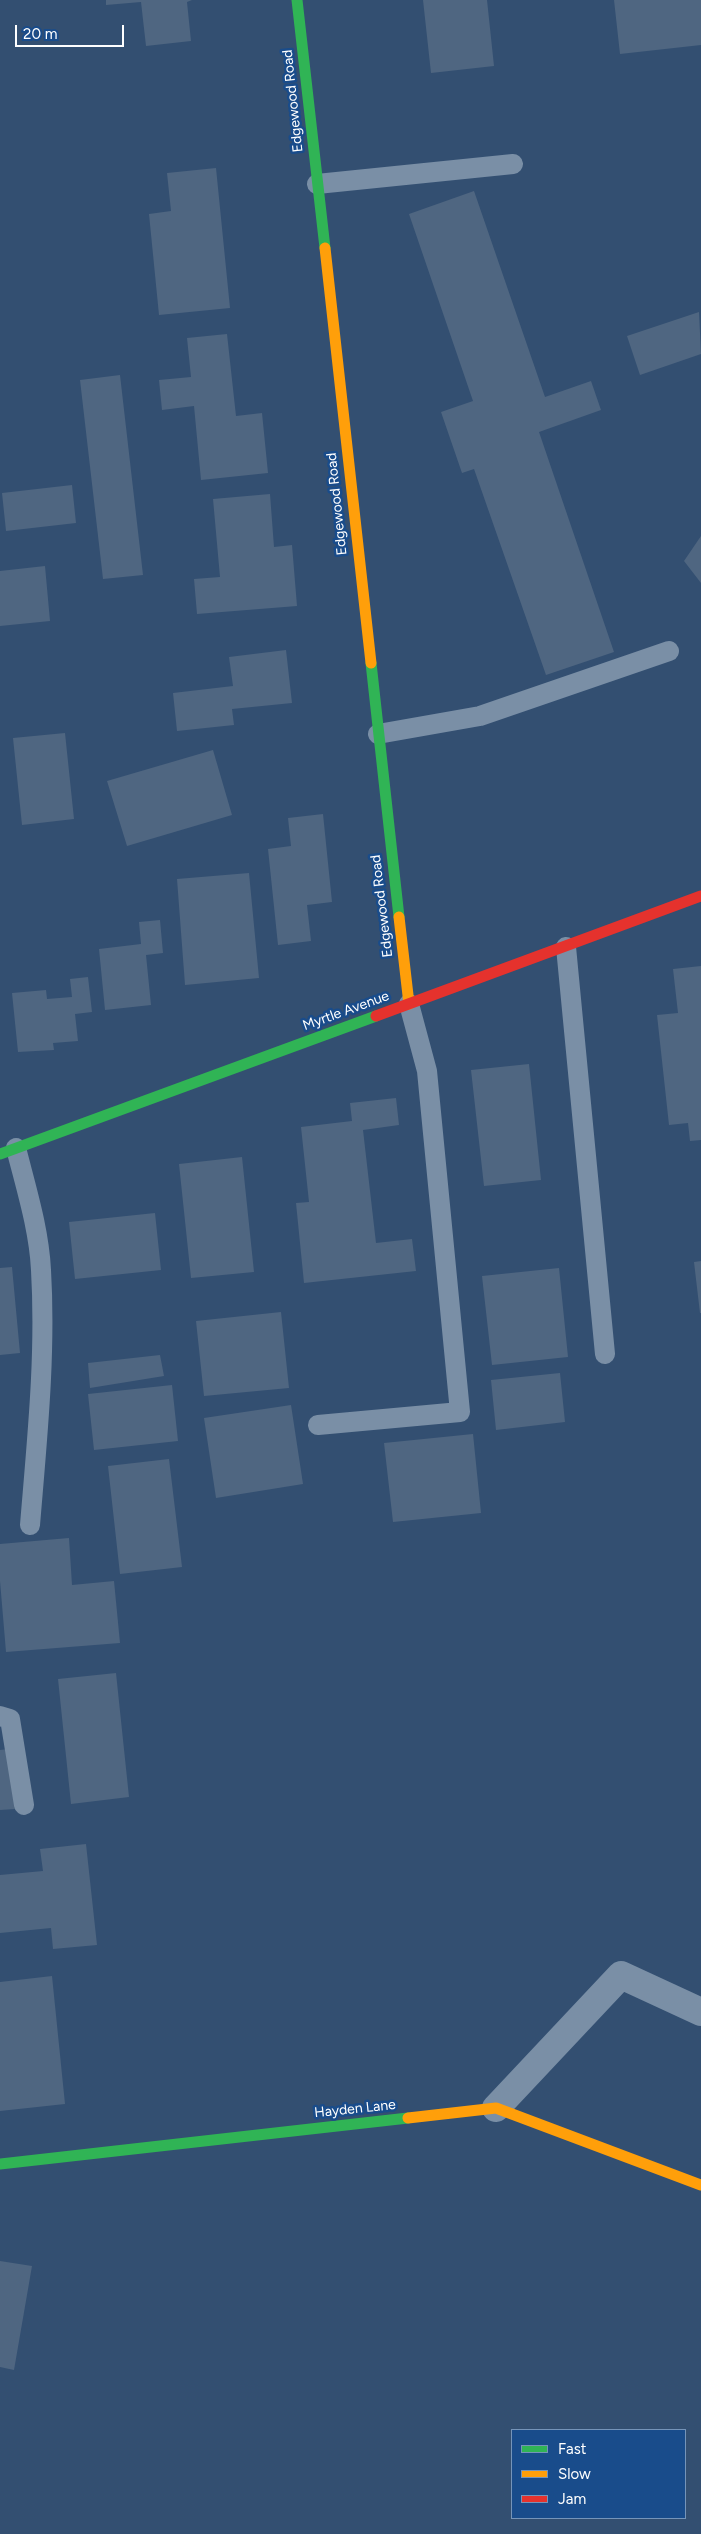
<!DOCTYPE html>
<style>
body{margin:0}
#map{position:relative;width:701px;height:2534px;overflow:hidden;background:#334f71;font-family:Figtree,sans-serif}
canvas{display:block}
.legend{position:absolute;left:511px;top:2429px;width:175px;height:90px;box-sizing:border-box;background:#194c8b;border:1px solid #7594b9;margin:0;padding:6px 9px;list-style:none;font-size:15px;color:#fff}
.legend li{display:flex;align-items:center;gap:10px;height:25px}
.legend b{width:25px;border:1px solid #7594b9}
.scale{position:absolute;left:15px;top:25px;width:109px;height:22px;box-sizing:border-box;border:2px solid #fff;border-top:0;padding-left:6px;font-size:15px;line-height:18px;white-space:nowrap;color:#fff;-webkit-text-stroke:4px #194c8b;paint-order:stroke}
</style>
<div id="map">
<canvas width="701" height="2534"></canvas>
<ul class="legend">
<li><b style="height:6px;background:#30b455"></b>Fast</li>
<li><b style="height:6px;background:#ff9f0a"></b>Slow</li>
<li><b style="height:6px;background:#e5322d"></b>Jam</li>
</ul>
<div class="scale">20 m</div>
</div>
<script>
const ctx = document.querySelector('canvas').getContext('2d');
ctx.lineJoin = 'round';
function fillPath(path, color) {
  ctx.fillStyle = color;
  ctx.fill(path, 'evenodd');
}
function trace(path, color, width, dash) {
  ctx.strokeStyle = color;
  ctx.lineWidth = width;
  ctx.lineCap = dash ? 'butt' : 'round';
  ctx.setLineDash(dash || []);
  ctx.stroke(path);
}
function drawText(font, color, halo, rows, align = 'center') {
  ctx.font = font + ' Figtree,sans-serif';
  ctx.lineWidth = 5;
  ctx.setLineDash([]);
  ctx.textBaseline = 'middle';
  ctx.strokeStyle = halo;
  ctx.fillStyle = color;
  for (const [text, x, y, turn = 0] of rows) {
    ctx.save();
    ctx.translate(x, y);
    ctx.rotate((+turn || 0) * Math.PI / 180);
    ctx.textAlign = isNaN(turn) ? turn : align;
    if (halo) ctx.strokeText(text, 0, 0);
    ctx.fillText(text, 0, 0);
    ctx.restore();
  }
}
const building = new Path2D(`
 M106,0H192L187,2L191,41L146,46L141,2L106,5Z
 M423,0H487L494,66L431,73Z
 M614,0H701V45L620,54Z
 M216,168L230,308L159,315L149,214L171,211L167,173Z
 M474,191L545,397L591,381L601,410L539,432L614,652L546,675L474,469L462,473L441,412L473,401L409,214Z
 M699,312L701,354L640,375L627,336Z
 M227,334L236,416L262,413L268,473L201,480L194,406L162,410L159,380L191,377L187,338Z
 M120,375L143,575L103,579L80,380Z
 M72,485L76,523L6,531L2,493Z
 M270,494L274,547L292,545L297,606L197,614L194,579L220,577L213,499Z
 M701,536V583L684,561Z
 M45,566L50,621L0,626V571Z
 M286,650L292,703L232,709L234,725L177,731L173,693L233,686L229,657Z
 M65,733L74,819L22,825L13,738Z
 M213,750L232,815L127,846L107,781Z
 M323,814L332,902L307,905L311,941L278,945L268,849L291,846L288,818Z
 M249,873L259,978L185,985L177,879Z
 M160,920L163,953L146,955L151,1005L105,1010L99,949L141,944L139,922Z
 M701,966V1140L690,1141L688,1123L669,1125L657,1015L678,1013L673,969Z
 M88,977L92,1012L75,1014L78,1041L53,1043L54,1050L18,1052L12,993L46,990L47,999L72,997L70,979Z
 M529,1064L541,1180L484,1186L471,1070Z
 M396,1098L399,1125L363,1130L376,1243L412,1239L416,1271L304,1283L296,1203L309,1202L301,1127L352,1121L350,1103Z
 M242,1157L254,1272L191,1278L179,1164Z
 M155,1213L161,1270L75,1279L69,1222Z
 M701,1261V1313H700L694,1262Z
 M12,1267L20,1353L0,1355V1268Z
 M559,1268L568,1357L492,1365L482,1276Z
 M281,1312L289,1388L204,1396L196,1321Z
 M160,1355L164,1376L90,1388L88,1363Z
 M560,1373L565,1422L496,1430L491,1380Z
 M172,1385L178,1441L94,1450L88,1394Z
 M291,1405L303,1484L216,1498L204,1418Z
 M473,1434L481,1513L393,1522L384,1443Z
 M169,1459L182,1567L120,1574L108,1466Z
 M69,1538L72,1585L114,1581L120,1643L6,1652L0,1581V1544Z
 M116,1673L129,1797L71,1804L58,1679Z
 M9,1749L15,1809L0,1810V1750Z
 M86,1844L97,1945L53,1949L51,1928L0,1933V1875L43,1871L40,1849Z
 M52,1976L65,2104L0,2111V1982Z
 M0,2261L32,2266L14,2370L0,2367Z`);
const lane = new Path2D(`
 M317,184L513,164
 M378,734L480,716L669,651
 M566,947L605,1354
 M16,1148C26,1188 39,1229 41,1270C46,1355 37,1440 30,1525
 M318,1425L460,1412L427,1071L409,1004
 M0,1716L10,1719L24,1805`);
const street = new Path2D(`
 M496,2108L621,1975L701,2012`);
const fast = new Path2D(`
 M297,0L325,248
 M371,663L399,917
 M0,1154L376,1016
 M0,2164L408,2118`);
const slow = new Path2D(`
 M325,248L371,663
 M399,917L409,1004
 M408,2118L496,2108L701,2185`);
const jam = new Path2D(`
 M376,1016L701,896`);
const streetNames = [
 ["Edgewood Road",293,101,-96],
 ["Edgewood Road",337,504,-96],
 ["Edgewood Road",382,906,-97],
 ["Myrtle Avenue",346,1011,-20],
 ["Hayden Lane",355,2109,-6]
];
fillPath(building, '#4f6681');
trace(lane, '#7a8fa6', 20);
trace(street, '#7a8fa6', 28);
trace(fast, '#30b455', 11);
trace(slow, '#ff9f0a', 11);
trace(jam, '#e5322d', 11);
drawText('14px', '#fff', '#194c8b', streetNames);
</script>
